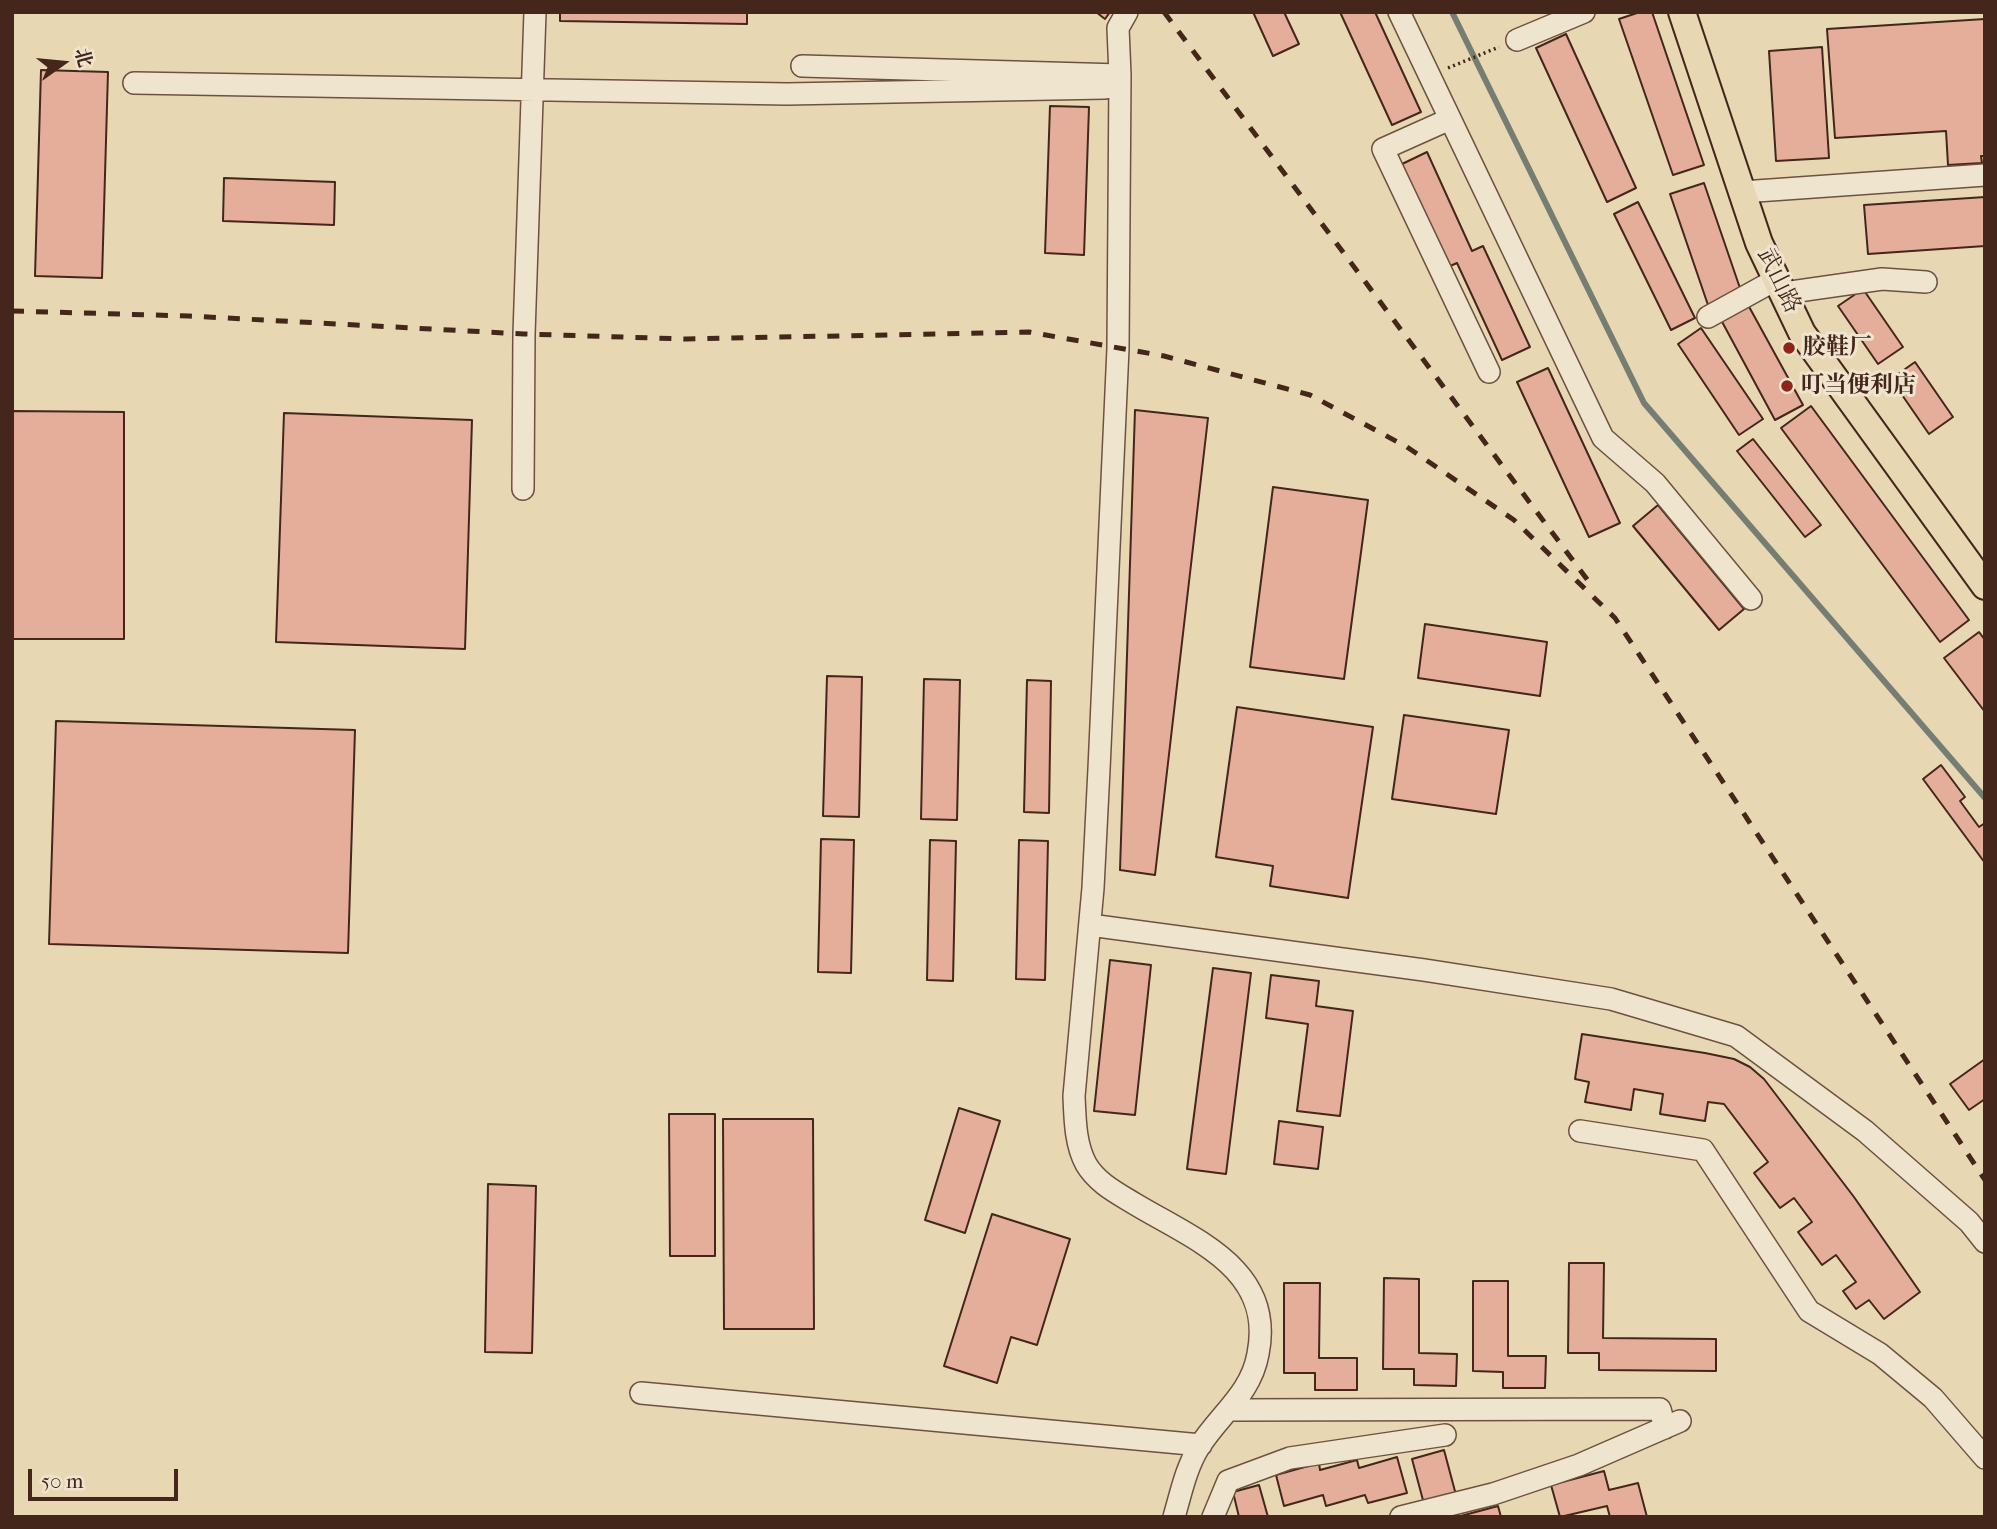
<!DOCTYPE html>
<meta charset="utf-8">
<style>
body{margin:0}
#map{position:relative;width:1997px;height:1529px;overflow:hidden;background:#e7d7b3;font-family:"IM FELL French Canon","Noto Serif SC",serif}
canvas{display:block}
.frame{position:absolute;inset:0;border:14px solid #44261a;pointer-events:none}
.north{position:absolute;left:28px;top:28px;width:70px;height:70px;-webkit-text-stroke:5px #efe5ce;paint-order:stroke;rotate:75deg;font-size:19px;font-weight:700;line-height:28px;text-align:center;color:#44261a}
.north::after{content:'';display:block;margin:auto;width:24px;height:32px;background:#44261a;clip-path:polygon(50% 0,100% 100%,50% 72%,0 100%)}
.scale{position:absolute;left:28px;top:1469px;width:150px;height:32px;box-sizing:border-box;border:4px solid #44261a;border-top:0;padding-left:9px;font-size:21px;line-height:24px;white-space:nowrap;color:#44261a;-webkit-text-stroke:5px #efe5ce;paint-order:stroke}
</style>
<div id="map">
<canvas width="1997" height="1529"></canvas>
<div class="frame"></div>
<div class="north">北</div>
<div class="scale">50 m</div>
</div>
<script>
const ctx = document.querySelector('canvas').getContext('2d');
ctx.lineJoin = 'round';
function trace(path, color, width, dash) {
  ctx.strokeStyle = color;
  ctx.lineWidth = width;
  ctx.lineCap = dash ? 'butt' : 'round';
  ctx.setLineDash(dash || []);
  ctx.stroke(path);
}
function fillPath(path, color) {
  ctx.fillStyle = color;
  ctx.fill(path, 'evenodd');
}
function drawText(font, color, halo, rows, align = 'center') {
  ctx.font = font + ' "IM FELL French Canon","Noto Serif SC",serif';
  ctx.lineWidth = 6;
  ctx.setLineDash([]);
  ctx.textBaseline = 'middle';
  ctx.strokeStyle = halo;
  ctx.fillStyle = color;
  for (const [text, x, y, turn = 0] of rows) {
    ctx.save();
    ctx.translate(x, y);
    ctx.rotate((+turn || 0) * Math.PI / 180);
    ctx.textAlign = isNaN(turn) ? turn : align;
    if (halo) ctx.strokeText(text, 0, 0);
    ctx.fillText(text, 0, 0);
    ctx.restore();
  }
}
const stream = new Path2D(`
 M1452,12L1644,403L1985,798`);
const building = new Path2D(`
 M560,12H747V24L560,21Z
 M1096,12H1110L1105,19Z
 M1253,12H1284L1299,44L1273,56Z
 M1340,12H1375L1421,112L1392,125Z
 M1640,12H1652L1704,165L1673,175L1619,19Z
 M1985,19V156H1981L1982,163L1948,165L1946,131L1835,138L1827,29Z
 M1566,34L1636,188L1607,202L1536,48Z
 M1822,47L1829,158L1776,161L1769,51Z
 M41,70L108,72L102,278L35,276Z
 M1050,106L1089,107L1084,255L1045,253Z
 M1427,152L1472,251L1483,246L1530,347L1502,360L1457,263L1448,267L1400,165Z
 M224,178L335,182L334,225L223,221Z
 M1704,183L1742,294L1708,305L1670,194Z
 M1985,197V246L1868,254L1864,205Z
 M1638,202L1695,318L1671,330L1614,214Z
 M1863,289L1903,347L1878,364L1838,306Z
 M1747,303L1803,405L1775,420L1720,318Z
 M1701,328L1763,419L1739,435L1678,344Z
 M1915,362L1953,417L1929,434L1891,379Z
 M1548,368L1620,523L1589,537L1517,382Z
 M1811,406L1969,620L1940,642L1781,428Z
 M1135,410L1208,418L1155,875L1120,870Z
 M12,411L124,412V639H12Z
 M284,413L472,420L465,649L276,642Z
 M1753,439L1821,525L1805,537L1737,451Z
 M1273,487L1368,500L1344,679L1250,667Z
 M1658,505L1744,609L1719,630L1633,526Z
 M1425,624L1547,642L1540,696L1418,678Z
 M1979,632L1985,640V712L1944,658Z
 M827,676L862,677L859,817L823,816Z
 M924,679L960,680L957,820L921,819Z
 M1027,680L1051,681L1049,813L1024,812Z
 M1237,707L1373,727L1348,898L1270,886L1273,866L1216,857Z
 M1404,715L1509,730L1496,814L1392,799Z
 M56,721L355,730L348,953L49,944Z
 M1941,765L1965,797L1960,801L1979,827L1985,823V863L1923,779Z
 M821,839L854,840L851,973L818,972Z
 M930,840L956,841L953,981L927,980Z
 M1019,840L1048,841L1045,980L1016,979Z
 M1110,960L1151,965L1135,1115L1094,1111Z
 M1213,968L1251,973L1226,1174L1187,1169Z
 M1271,975L1319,981L1316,1006L1353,1011L1340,1116L1297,1111L1308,1024L1266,1018Z
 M1582,1034L1705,1053L1734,1059L1750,1067L1764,1079L1854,1197L1920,1292L1884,1319L1869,1300L1856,1309L1843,1291L1856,1282L1836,1255L1822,1265L1798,1232L1812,1222L1794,1198L1780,1208L1754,1173L1768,1162L1724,1104L1708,1102L1705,1121L1660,1114L1663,1094L1634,1089L1631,1110L1585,1102L1589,1082L1575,1079Z
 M1985,1059V1099L1969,1110L1950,1084Z
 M959,1108L1000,1121L965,1233L925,1220Z
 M669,1114H715V1256H670Z
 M723,1119H813L814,1329H724Z
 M1279,1121L1323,1127L1318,1169L1274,1164Z
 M488,1184L536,1186L532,1353L485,1352Z
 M992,1214L1070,1239L1037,1345L1011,1337L997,1383L944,1366Z
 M1569,1263H1604L1603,1338L1716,1339V1371L1599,1370V1353H1568Z
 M1384,1278L1419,1279V1353L1457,1354L1456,1386L1414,1385V1369H1383Z
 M1473,1281H1508V1356H1546L1545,1388H1503V1372L1473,1371Z
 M1284,1283H1320L1319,1358H1357V1390H1315V1373H1284Z
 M1444,1450L1456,1495L1424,1504L1412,1459Z
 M1397,1457L1407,1493L1368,1503L1365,1495L1326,1506L1323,1495L1284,1506L1276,1475L1319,1463L1320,1470L1357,1460L1359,1468Z
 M1604,1471L1609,1490L1638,1483L1647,1517H1610L1607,1506L1560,1517L1551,1485Z
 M1259,1485L1268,1517H1239L1233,1492Z
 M1498,1506L1501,1517H1457Z`);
const path = new Path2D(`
 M1448,68L1499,47`);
const minor = new Path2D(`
 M1399,12L1603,438L1655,483L1751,599
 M1517,40L1584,12
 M802,66L1120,75L1118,348L1099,769L1093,888L1074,1096C1075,1118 1075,1144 1086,1164C1097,1183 1117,1193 1135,1204C1195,1240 1275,1269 1258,1354C1251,1394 1219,1415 1199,1447C1186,1468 1181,1493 1174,1517
 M1120,75L1118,28L1127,12
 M134,83L787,94L1105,88
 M1450,119L1383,149L1489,372
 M1742,192L1985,175
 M1784,293L1882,279L1926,282
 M1708,317L1777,279
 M523,489L524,334L535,12
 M1090,925L1424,970L1611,999L1736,1036L1865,1131L1969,1222L1985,1242
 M1580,1131L1703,1150L1809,1311L1880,1354L1933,1398L1985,1458
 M641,1393L1201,1445
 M1230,1410L1660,1409L1665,1428
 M1213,1517L1228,1481L1290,1458L1445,1435
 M1401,1517L1493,1494L1579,1465L1680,1421`);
const major = new Path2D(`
 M1682,12L1759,243L1802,333L1985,586`);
const rail = new Path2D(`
 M1164,12L1589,582
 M12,311L189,316L524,334L687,339L1029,332L1164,356L1310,395L1407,447L1514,520L1615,618L1985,1180`);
const markers = [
 [1789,348,7,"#8f2418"],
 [1787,386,7,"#8f2418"]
];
const streetNames = [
 ["武山路",1778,281,64]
];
const poiNames = [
 ["胶鞋厂",1803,348],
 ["叮当便利店",1801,386]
];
trace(stream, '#767e73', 6);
fillPath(building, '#e4ae9a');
trace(building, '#44261a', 2);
trace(minor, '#6d5240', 24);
trace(major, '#44261a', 30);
trace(path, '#44261a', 3.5, [2, 3.5]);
trace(minor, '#efe5ce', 21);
trace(major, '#e7d7b3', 26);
trace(rail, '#44261a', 5, [12, 12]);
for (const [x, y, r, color] of markers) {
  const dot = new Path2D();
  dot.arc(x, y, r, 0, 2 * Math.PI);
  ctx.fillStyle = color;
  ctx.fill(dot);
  trace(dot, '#efe5ce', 2.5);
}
drawText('23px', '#44261a', '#efe5ce', streetNames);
drawText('bold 23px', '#44261a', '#efe5ce', poiNames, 'left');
</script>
